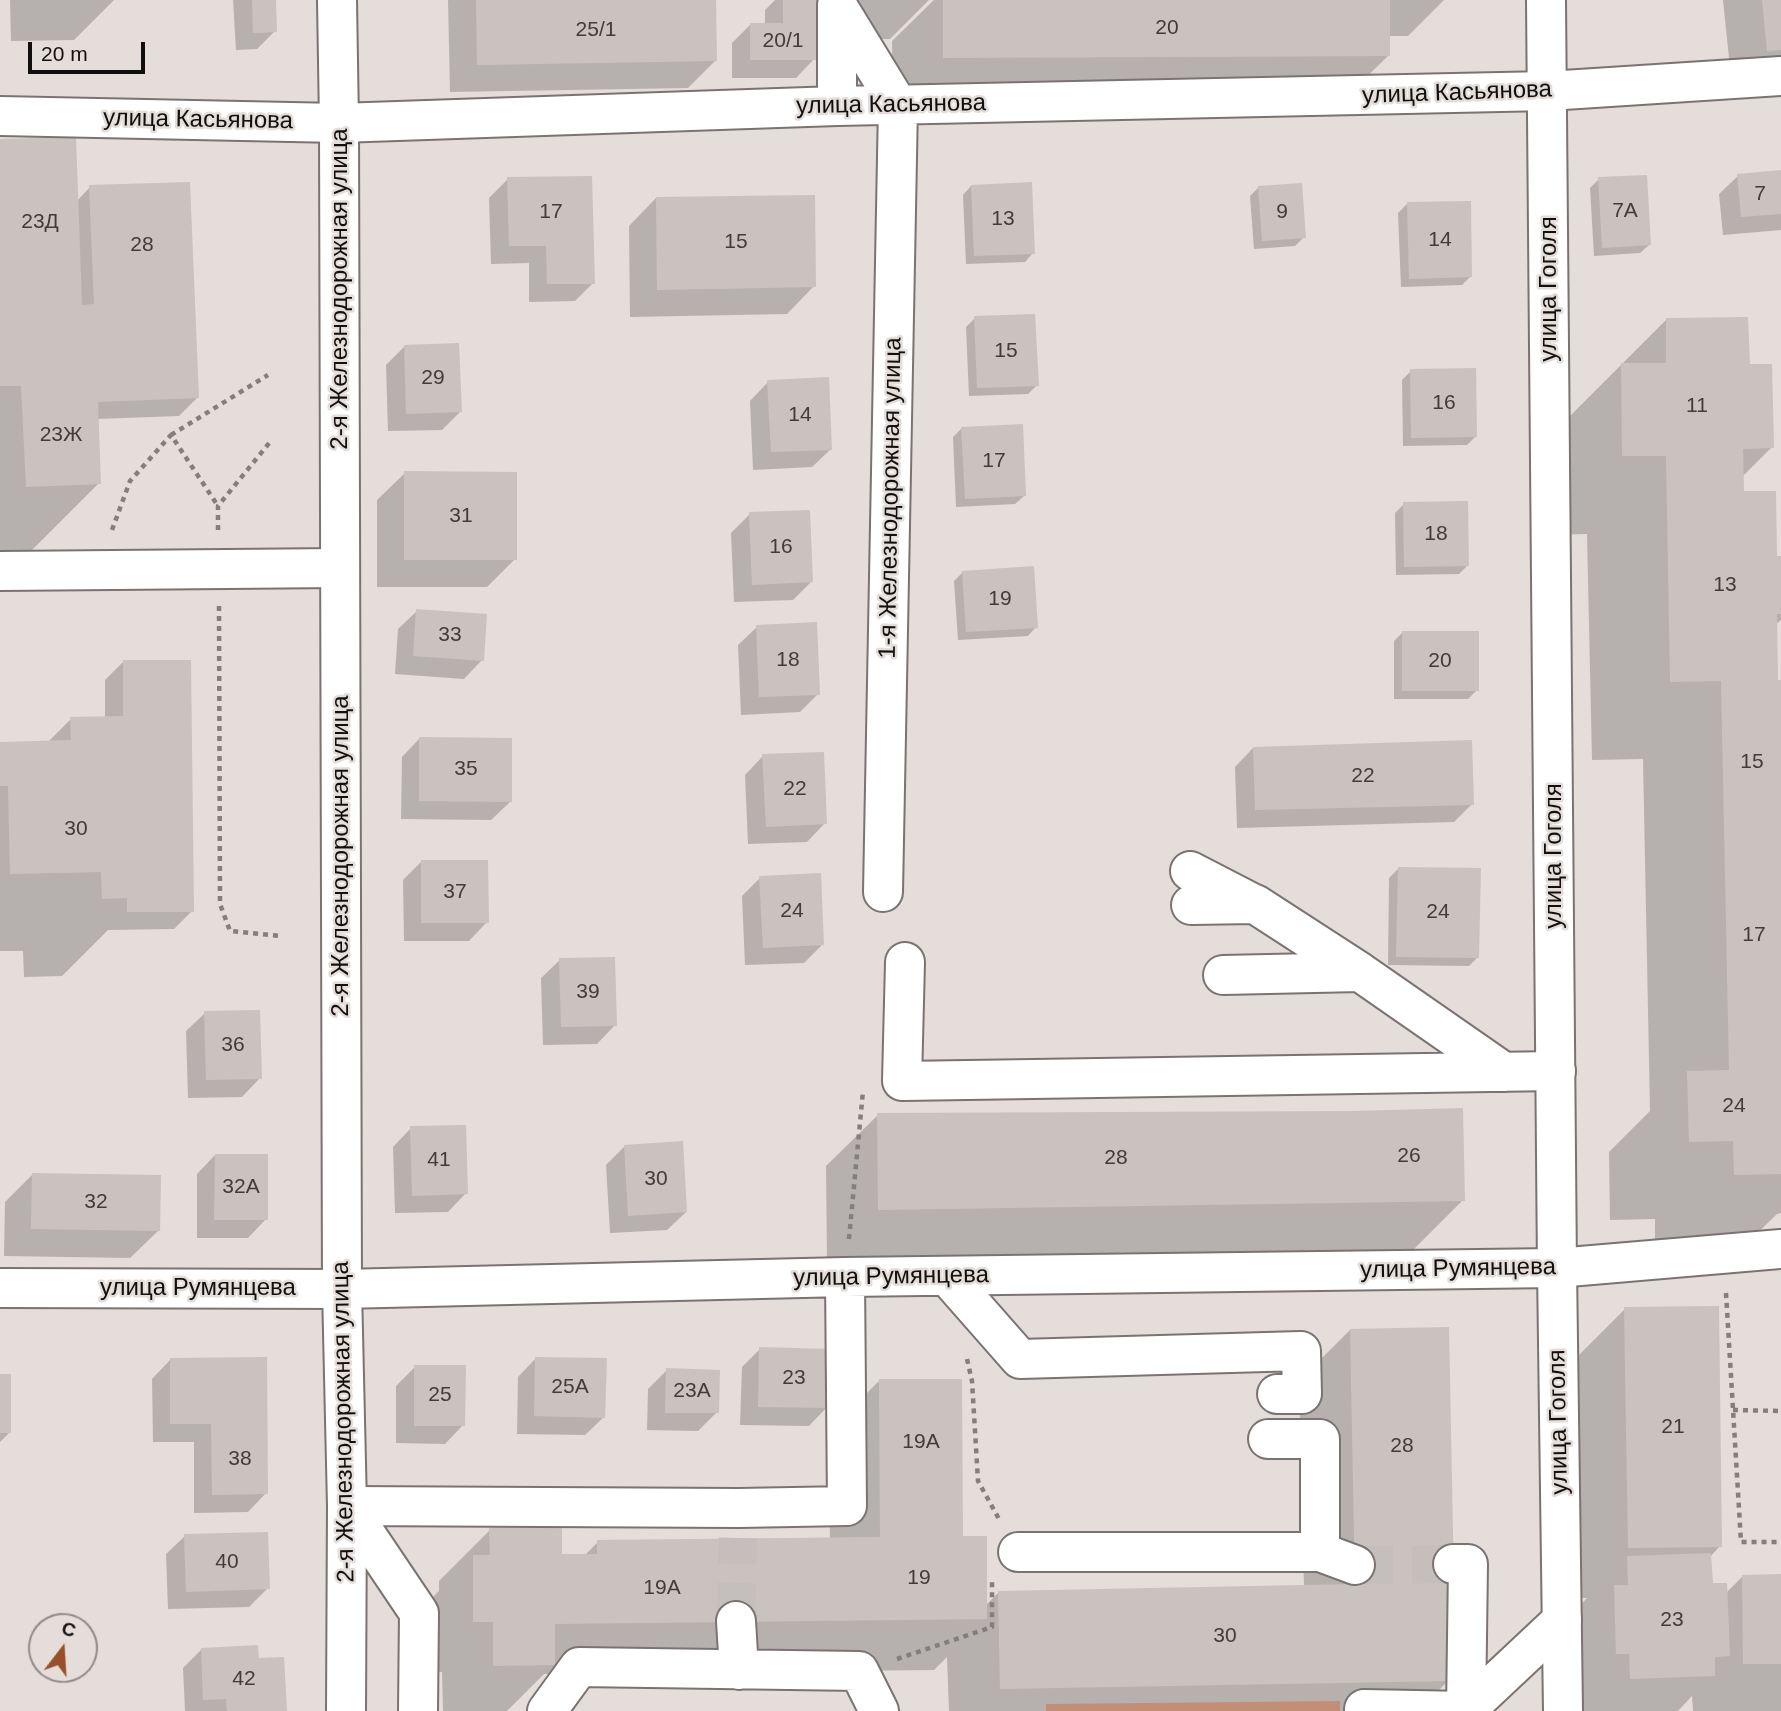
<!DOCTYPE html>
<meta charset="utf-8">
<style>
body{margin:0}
#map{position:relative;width:1781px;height:1711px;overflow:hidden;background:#e4ddda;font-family:Helvetica,sans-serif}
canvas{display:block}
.north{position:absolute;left:28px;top:1613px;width:70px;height:70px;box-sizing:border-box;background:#e4ddda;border:2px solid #908b89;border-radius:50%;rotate:17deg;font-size:19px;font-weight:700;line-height:28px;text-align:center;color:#12100f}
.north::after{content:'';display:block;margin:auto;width:24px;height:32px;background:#97502b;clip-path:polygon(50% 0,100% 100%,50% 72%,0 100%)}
.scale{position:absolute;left:28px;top:42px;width:117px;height:32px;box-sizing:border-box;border:4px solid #12100f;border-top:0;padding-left:9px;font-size:21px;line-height:24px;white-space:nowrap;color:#12100f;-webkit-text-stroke:5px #e4ddda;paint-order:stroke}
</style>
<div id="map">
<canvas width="1781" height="1711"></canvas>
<div class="north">С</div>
<div class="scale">20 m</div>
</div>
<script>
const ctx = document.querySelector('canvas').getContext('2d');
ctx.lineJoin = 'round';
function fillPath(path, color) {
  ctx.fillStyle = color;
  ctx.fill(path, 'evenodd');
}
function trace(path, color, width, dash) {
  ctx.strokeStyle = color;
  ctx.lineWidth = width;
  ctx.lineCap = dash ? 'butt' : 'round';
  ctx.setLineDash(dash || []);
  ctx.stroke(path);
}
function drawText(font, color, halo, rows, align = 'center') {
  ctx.font = font + ' Helvetica,sans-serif';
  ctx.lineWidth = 5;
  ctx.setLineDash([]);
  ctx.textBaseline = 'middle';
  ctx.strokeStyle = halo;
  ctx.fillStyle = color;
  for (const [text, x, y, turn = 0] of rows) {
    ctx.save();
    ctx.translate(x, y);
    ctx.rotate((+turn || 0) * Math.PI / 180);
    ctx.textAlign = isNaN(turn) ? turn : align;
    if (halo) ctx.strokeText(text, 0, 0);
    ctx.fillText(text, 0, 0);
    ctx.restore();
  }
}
const green = new Path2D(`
 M1340,1701V1711H1046V1704Z`);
const shadow = new Path2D(`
 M10,0H114L74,40L11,41Z
 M233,0H274L275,31L257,49L236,50Z
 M448,0H714L716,60L688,88L450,92Z
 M775,0H929L890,39H814V59L796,78H732V43L751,24L765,25V10Z
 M934,0H1444L1408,36H1389V55L1337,106L893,108L892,41Z
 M1723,0H1781V82L1732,87Z
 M0,141L77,201L90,187L197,398L179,416L97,419L99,483L32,550L0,551Z
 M1781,172V230L1723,235L1719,194L1738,176Z
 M508,179L593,283L575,301L529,302V263L491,264L489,198Z
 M1599,179L1649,245L1640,253L1594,256L1590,188Z
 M971,186L1033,253L1025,262L966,264L963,195Z
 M1259,187L1304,237L1295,246L1254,249L1250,196Z
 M656,198L814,286L787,314L630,317L629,226Z
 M1407,204L1471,276L1462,285L1401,287L1398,213Z
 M975,318L1037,385L1028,394L969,396L966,327Z
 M1666,320L1748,366L1772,447L1742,477L1743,493L1775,558H1781V620L1775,625L1776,681H1781V1213L1777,1214L1738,1252L1655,1253V1219L1610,1220L1609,1152L1650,1111L1643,759L1592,760L1587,534L1544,535L1542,444Z
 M405,346L460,412L442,430L388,431L386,365Z
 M1411,371L1476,436L1467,445L1403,446L1402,380Z
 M768,382L831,449L812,467L753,470L750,401Z
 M962,428L1024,496L1015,504L956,507L953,437Z
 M405,473L515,559L487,587H377V500Z
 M1404,504L1468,565L1459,574L1396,575L1395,513Z
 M750,514L812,581L793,600L734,602L731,533Z
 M963,572L1036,627L1028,636L958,640L954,581Z
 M417,611L482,660L464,679L395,674L398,629Z
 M757,627L818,694L800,712L741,715L738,645Z
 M1403,632L1477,690L1468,699H1394V641Z
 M123,662L192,911L174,929L108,930L62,976L24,977L23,951H0V744L47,743L71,719L105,718V680Z
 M420,738L510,802L491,820L401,819L402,757Z
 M1253,748L1472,804L1454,822L1237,828L1235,767Z
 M763,756L825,823L807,842L748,844L745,775Z
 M421,862L487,922L469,941H404L403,880Z
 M1398,869L1478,957L1469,966L1388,965L1389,878Z
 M760,878L822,945L804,963L745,965L742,896Z
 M560,960L615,1025L597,1044L543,1045L541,978Z
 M205,1013L260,1078L242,1097L188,1098L186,1031Z
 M878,1115L1463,1200L1412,1251L827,1261L826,1166Z
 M411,1128L466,1193L448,1212L395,1213L393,1147Z
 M624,1147L686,1212L667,1230L610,1233L606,1165Z
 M215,1155L266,1219L248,1238H197V1174Z
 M33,1174L158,1231L130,1258L4,1256L5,1202Z
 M1625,1309L1720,1546L1710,1557L1711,1585L1726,1593L1743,1576H1781V1711H1693L1692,1696L1678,1711H1579L1577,1609L1587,1598H1577L1574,1360Z
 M1350,1330L1448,1681L1418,1711H949L947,1657L934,1670L544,1674L507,1711H443L442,1672H423L422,1608L439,1591V1581L490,1530L560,1556H584L598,1542L830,1539L828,1432L879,1381L962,1538L985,1606L998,1593L1304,1587L1299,1381Z
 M760,1349L827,1407L809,1426L740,1425L742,1367Z
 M536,1358L604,1417L585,1435L517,1434L518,1377Z
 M170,1360L266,1493L248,1512L194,1513V1442H153L152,1379Z
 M415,1367L463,1425L445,1444L396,1443V1386Z
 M667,1370L717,1412L698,1431L647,1430L648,1389Z
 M0,1376L9,1433L0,1442Z
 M185,1536L268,1588L249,1607L168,1609L166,1554Z
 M202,1649L258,1660L285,1711H185L183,1668Z`);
const building = new Path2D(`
 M252,0H276L277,32L253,33Z
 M476,0H716L717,61L477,65Z
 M783,0H816V60H750V23H783Z
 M943,0H1390V56L943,58Z
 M1762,0H1781V50L1767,51Z
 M76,137L82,305L94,304L89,185L190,182L199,398L98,402L101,484L26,487L21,386H0V139Z
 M1781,170V214L1741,217L1737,174Z
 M1647,175L1651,245L1602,248L1598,177Z
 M592,176L595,284H547L546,246H509L507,177Z
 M1032,182L1035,254L974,256L971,185Z
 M1302,183L1306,238L1262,241L1258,186Z
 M815,195L816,287L657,290L656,197Z
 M1471,201L1472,277L1409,279L1407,202Z
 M1035,314L1039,386L977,388L974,316Z
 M1748,317L1750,364H1772L1774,448L1743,449L1744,491H1776L1777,556H1781V614H1777L1778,680H1781V1174L1734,1175L1733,1141L1689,1142L1687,1071L1729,1070L1721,681L1670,682L1666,456H1622L1621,363H1666V318Z
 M459,343L462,412L406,414L404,345Z
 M1476,368L1477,437L1411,438L1410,369Z
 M829,377L832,450L771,452L767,380Z
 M1023,424L1026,496L965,499L961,427Z
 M404,471L517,472V560H404Z
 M1468,501L1469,566L1404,567L1403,502Z
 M810,510L813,582L752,585L749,512Z
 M1034,566L1038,628L966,632L962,571Z
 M416,609L487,614L484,661L413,656Z
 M817,622L820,695L759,697L756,625Z
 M1402,631H1479V691H1402Z
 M123,660H191L194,912H127V898L102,899L101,872L10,874L8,786H0V742L71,740L70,717L123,716Z
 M419,737L512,738V802L419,801Z
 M1472,740L1474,805L1255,810L1253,747Z
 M824,752L827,824L766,827L762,754Z
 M421,860H488L489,923H421Z
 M1398,867L1481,868L1479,958L1396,957Z
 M821,873L824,945L763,948L759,876Z
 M615,957L617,1026L561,1027L559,958Z
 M260,1010L262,1079L206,1080L204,1011Z
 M1463,1108L1465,1201L878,1210L877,1113L1353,1111Z
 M466,1125L468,1194L412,1196L410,1126Z
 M683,1141L687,1212L628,1216L624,1145Z
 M215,1154H268V1220H214Z
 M32,1173L161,1175L160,1231L31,1229Z
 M1719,1306L1722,1547L1628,1548L1624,1307Z
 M1449,1327L1454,1583L1450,1681L1000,1689L998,1591L1355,1584L1350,1329Z
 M759,1347L830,1349L829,1408L758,1407Z
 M267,1357L268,1494L212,1495L211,1424H170V1358Z
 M535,1357L607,1358L605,1418L534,1416Z
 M414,1365H466L465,1426H414Z
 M666,1368L720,1370L719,1413H665Z
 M0,1374H11V1433H0Z
 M879,1379H962L963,1536H987V1619L555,1624V1665L493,1666V1622H473V1555H490L489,1528L562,1527V1554H597V1540L880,1537Z
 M268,1532L270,1589L186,1592L184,1534Z
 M1711,1553L1713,1583H1727L1730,1656L1715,1657V1676L1630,1679L1629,1654H1616L1614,1585H1628L1627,1556Z
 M1781,1574V1664H1743L1742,1575Z
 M258,1645L259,1658L284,1657L287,1711H227L226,1699L203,1700L201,1648Z`);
const minorTunnel = new Path2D(`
 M1355,1565L1453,1564
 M736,1621L738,1538`);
const path = new Path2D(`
 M171,435L268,375
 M112,530L130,481L171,435L218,506
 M218,530V506L270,442
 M219,606L220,904L230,931L281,936
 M849,1239L863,1091
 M1726,1293L1741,1542H1781
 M967,1359L972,1381L978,1481L999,1519
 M1733,1410L1781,1411
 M897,1659L992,1627V1581`);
const minor = new Path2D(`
 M837,5L898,105L883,892
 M837,106V5
 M0,116L339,123L837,106L1548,91L1781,76
 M0,571L340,568
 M1190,871L1250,902
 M1191,905L1255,904L1360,972
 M905,962L902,1081L1556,1071
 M1223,975L1360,972L1504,1072
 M947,1276L1020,1359L1301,1351L1302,1394H1277
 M0,1288L342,1289L845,1277L1557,1268L1781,1249
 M1018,1552H1320V1439H1268
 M1320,1552L1355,1565
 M736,1621L739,1670
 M1364,1709L1466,1711L1468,1564H1453
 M418,1711L419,1613L347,1506L739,1508L847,1506L845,1277
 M547,1711L579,1667L859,1671L879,1711
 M1465,1711L1562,1620`);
const major = new Path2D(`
 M337,0L339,123L342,1289L347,1506L346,1711
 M1546,0L1557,1268L1563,1711`);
const numberNames = [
 ["20",1167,28],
 ["25/1",596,30],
 ["20/1",783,41],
 ["7",1760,194],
 ["7А",1625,211],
 ["17",551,212],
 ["9",1282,212],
 ["13",1003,219],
 ["23Д",40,222],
 ["14",1440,240],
 ["15",736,242],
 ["28",142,245],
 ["15",1006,351],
 ["29",433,378],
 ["16",1444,403],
 ["11",1697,406],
 ["14",800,415],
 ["23Ж",61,435],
 ["17",994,461],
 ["31",461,516],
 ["18",1436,534],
 ["16",781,547],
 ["13",1725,585],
 ["19",1000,599],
 ["33",450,635],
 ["18",788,660],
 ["20",1440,661],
 ["15",1752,762],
 ["35",466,769],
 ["22",1363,776],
 ["22",795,789],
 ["30",76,829],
 ["37",455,892],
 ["24",792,911],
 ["24",1438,912],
 ["17",1754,935],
 ["39",588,992],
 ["36",233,1045],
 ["24",1734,1106],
 ["26",1409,1156],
 ["28",1116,1158],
 ["41",439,1160],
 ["30",656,1179],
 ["32А",241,1187],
 ["32",96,1202],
 ["23",794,1378],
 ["25А",570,1387],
 ["23А",692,1391],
 ["25",440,1395],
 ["21",1673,1427],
 ["19А",921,1442],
 ["28",1402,1446],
 ["38",240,1459],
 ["40",227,1562],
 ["19",919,1578],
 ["19А",662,1588],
 ["23",1672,1620],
 ["30",1225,1636],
 ["42",244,1679]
];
const streetNames = [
 ["улица Касьянова",1457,93,-2],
 ["улица Касьянова",891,105,-1],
 ["улица Касьянова",198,120,1],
 ["2-я Железнодорожная улица",340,289,-90],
 ["улица Гоголя",1549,289,-90],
 ["1-я Железнодорожная улица",891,498,-89],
 ["2-я Железнодорожная улица",341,856,-90],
 ["улица Гоголя",1554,856,-90],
 ["улица Румянцева",1458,1269,-1],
 ["улица Румянцева",891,1277,-1],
 ["улица Румянцева",198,1288],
 ["2-я Железнодорожная улица",344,1422,-91],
 ["улица Гоголя",1559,1422,-91]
];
fillPath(green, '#f3b394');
fillPath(shadow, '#0003');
fillPath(building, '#c9c2bf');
trace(minorTunnel, '#c4bebc', 38, [38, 19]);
trace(minor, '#7a7371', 42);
trace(major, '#7a7371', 42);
trace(path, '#847f7d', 4.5, [5, 5]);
trace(minor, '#fff', 38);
trace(major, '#fff', 38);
drawText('21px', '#403c3b', null, numberNames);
drawText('24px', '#12100f', '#e4ddda', streetNames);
</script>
